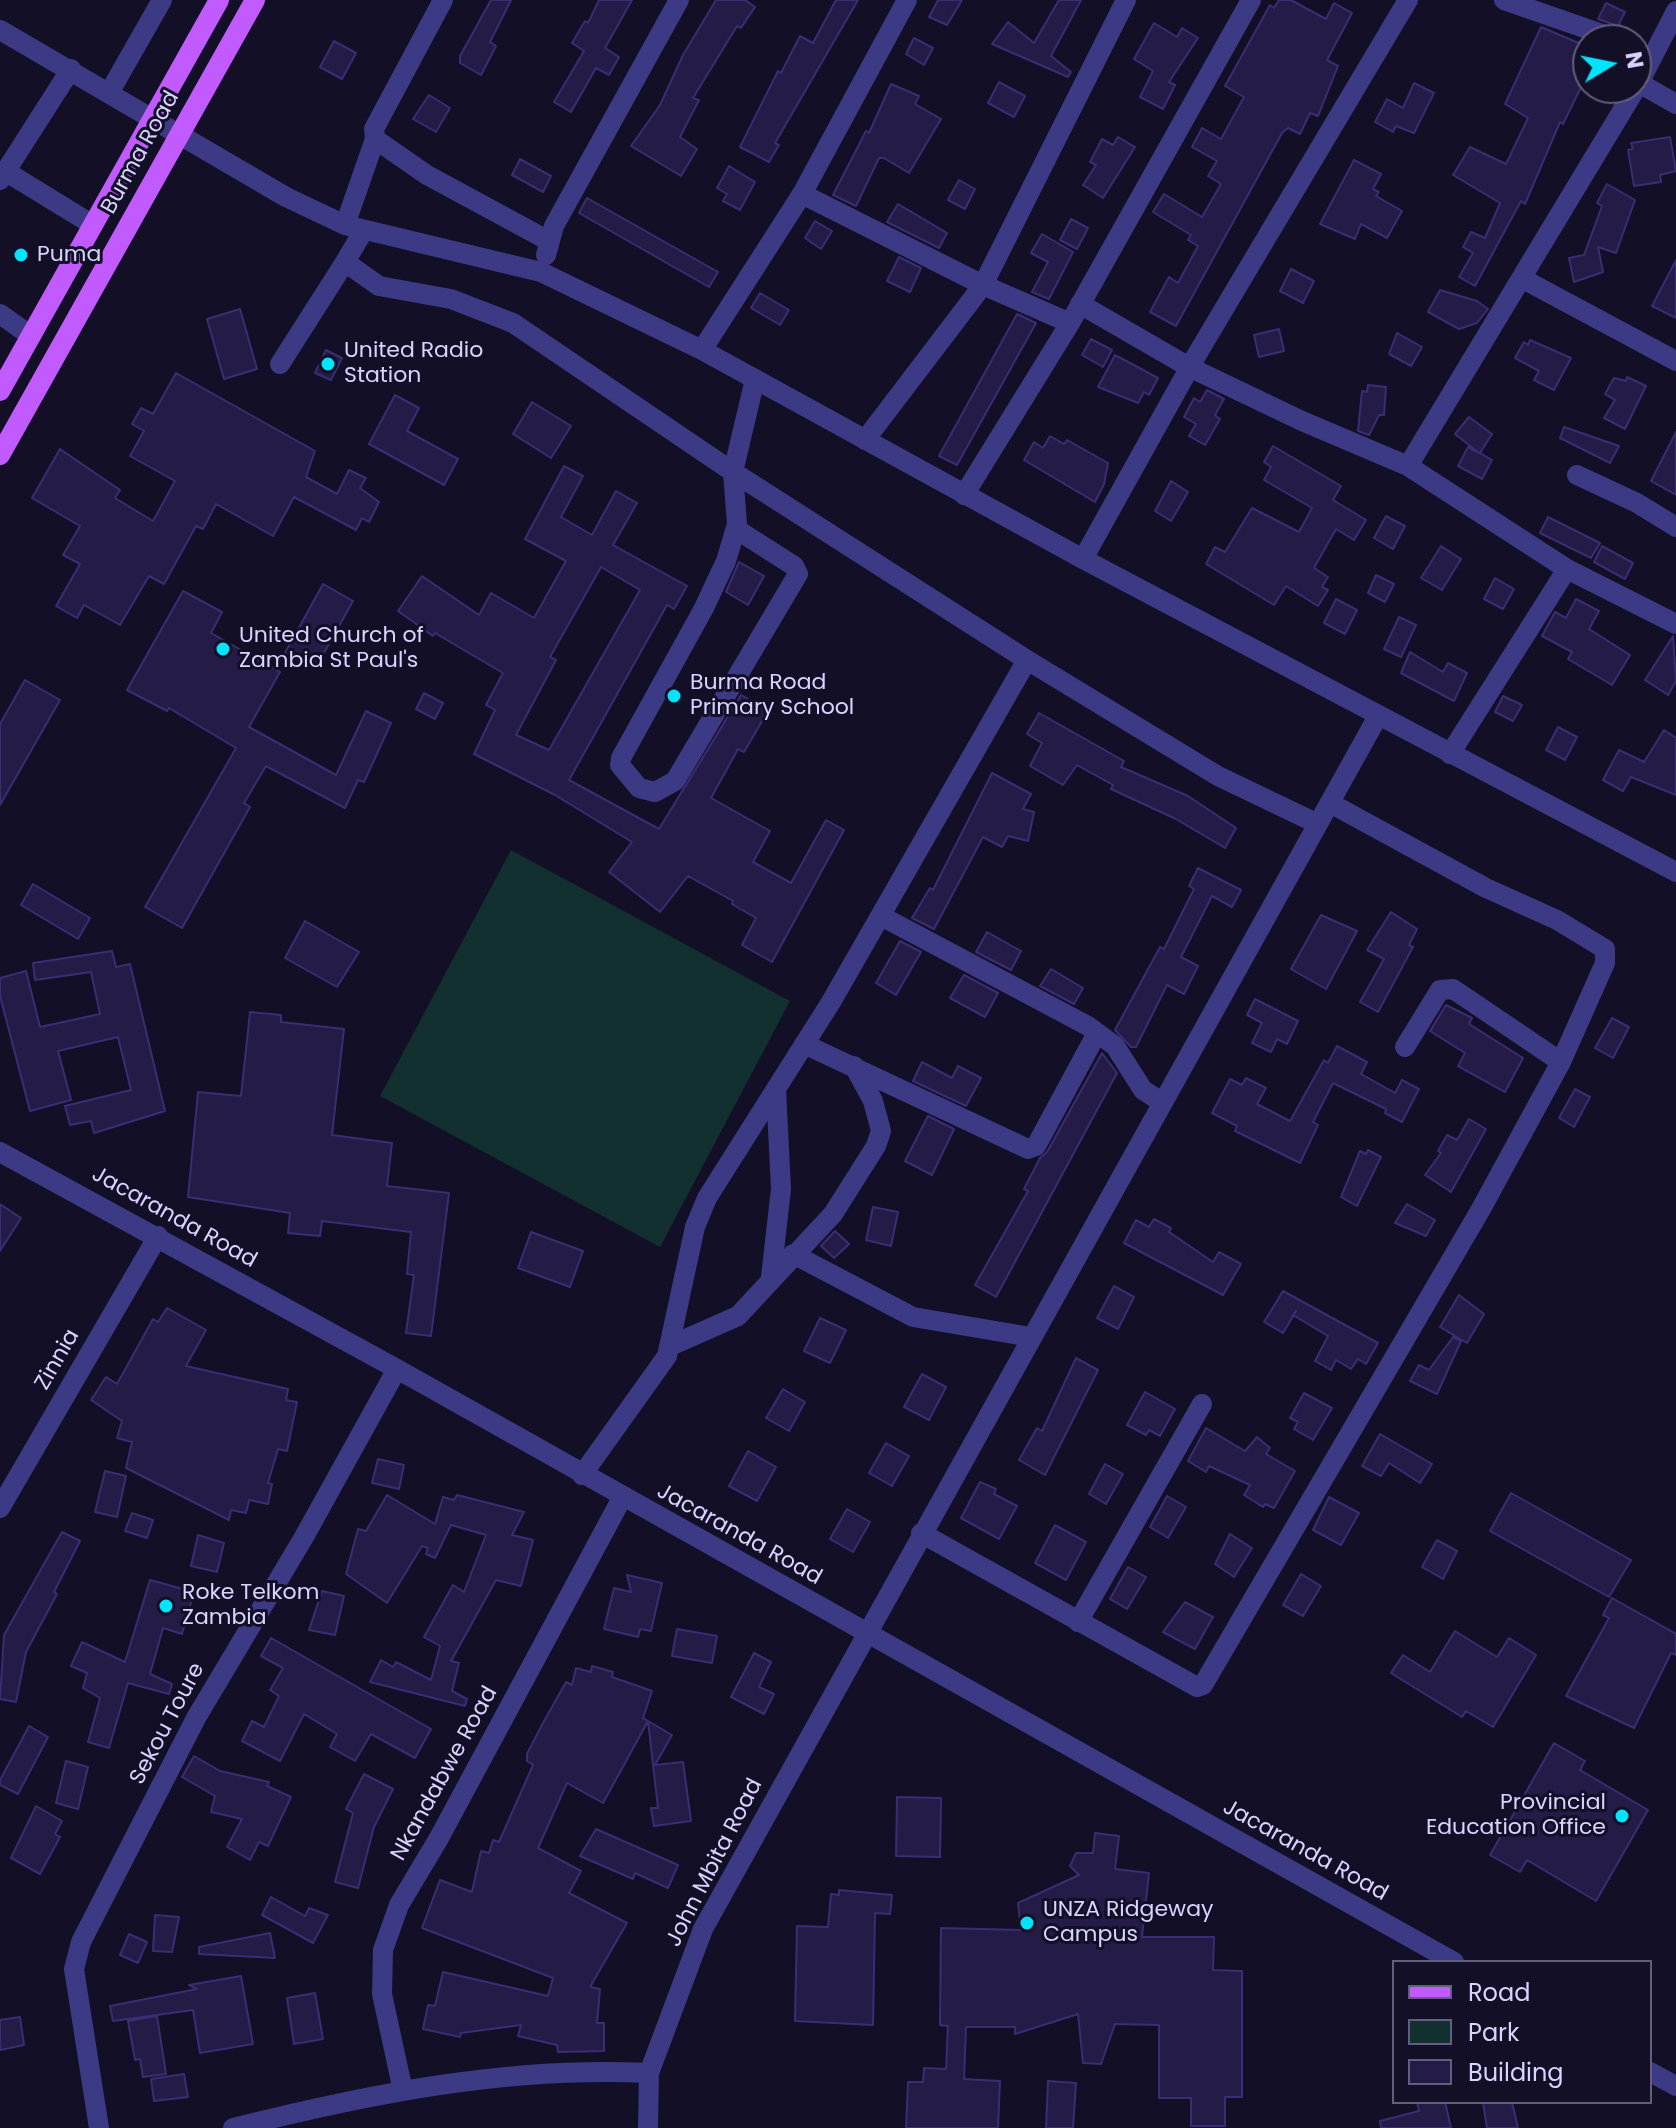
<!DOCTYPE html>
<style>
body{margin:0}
#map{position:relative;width:1676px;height:2128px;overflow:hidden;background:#130f26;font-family:Poppins,sans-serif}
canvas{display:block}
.legend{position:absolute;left:1392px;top:1960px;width:260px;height:144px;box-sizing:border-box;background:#130f26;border:2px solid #625e7d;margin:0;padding:10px 14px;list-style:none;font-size:24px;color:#d9d4ff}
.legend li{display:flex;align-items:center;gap:16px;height:40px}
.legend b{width:40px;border:2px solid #625e7d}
.north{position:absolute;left:1572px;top:24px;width:80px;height:80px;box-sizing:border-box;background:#130f26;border:2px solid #625e7d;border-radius:50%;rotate:80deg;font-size:22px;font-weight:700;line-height:32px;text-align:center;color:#d9d4ff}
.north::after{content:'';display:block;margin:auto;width:28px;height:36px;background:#00e5ff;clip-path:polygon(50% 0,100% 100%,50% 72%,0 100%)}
</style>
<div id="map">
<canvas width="1676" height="2128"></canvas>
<ul class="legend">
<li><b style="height:10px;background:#c25bff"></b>Road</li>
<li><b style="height:22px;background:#12302f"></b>Park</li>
<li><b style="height:22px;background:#241b47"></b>Building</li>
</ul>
<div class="north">N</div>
</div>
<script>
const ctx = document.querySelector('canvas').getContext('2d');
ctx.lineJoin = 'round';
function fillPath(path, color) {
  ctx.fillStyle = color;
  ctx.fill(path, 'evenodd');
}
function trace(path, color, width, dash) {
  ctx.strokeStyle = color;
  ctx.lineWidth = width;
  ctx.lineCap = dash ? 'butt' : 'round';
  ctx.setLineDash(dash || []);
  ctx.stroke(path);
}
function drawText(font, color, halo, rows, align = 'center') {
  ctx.font = font + ' Poppins,sans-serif';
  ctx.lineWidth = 6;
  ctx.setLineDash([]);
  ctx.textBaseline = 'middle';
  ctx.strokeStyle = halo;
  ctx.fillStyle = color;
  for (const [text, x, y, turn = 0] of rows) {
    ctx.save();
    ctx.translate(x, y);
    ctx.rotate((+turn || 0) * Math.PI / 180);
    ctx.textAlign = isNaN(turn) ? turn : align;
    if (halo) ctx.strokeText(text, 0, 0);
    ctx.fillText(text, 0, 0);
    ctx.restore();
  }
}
const green = new Path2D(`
 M511,850L790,1001L660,1247L380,1096Z`);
const building = new Path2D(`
 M491,0H511L490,42L496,46L481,75L460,63V56Z
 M599,0H632L605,48L619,57L609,75L596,68L571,112L554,102L584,51L572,43L585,21L588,23Z
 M716,0H745L755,7L741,28L737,26L693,98L699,100L680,137L697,149L681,176L631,146L660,105L683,55Z
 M836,0H858L775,143L779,145L769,162L740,147L778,71L781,73L800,36L813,43Z
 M938,0H962L947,25L929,17Z
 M1059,0H1081L1051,56L1071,72L1068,77L992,44L1008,22L1034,43Z
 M1279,0H1291L1326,19L1334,3L1352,13L1327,60L1338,66L1318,116L1310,113L1300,134L1288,128L1282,133L1176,326L1150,312L1169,277L1178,283L1198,246L1188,240L1191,235L1153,212L1164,194L1202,217L1221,184L1208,176L1217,161L1192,147L1202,128L1221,139L1244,97L1225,86L1270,5L1274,8Z
 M1606,3L1625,12L1618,26L1598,19Z
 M1154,23L1177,37L1182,28L1198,38L1169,82L1175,85L1163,109L1140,97L1153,71L1134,59Z
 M1541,27L1588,47V73L1563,124L1560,122L1525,204L1521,201L1475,286L1459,277L1473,253L1463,247L1471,232L1485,238L1500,203L1453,175L1470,147L1506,164L1528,118L1505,104Z
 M914,38L933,48L924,65L906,54Z
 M334,41L356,53L342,79L320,67Z
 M999,82L1025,96L1014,117L988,103Z
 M1414,83L1434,93L1414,133L1396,126L1393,132L1375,122L1387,99L1403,108Z
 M891,84L919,96L915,104L941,119L909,173L884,158H879L856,206L833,195L866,131L869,133Z
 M429,95L450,108L436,132L413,119Z
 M1118,137L1135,147L1103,198L1083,185L1096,165L1090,162L1102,139L1113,145Z
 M1670,137L1676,171L1660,175L1661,182L1634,186L1628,150L1633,149L1631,143Z
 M520,159L551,176L543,192L512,175Z
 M1354,160L1381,174L1373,189L1379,192L1376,196L1402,211L1387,238L1361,224L1355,239L1320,224Z
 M729,166L755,182L740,210L723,201L727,194L717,188Z
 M959,180L975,189L965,209L948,200Z
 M1607,184L1635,200L1616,253L1598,247L1603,272L1574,282L1569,258L1584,255L1602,206L1597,203Z
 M587,198L718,272L709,287L579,213Z
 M898,204L947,233L939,248L887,222Z
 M1071,219L1088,228L1077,249L1060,240Z
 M815,221L832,231L821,249L805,238Z
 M1042,234L1073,252L1049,299L1032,292L1048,262L1031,253Z
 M899,257L921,268L910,292L887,281Z
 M1676,260V318L1652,306Z
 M1291,269L1314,281L1303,303L1280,291Z
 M1440,290L1477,301L1488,309L1477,323L1459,329L1428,312Z
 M760,293L789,310L780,325L751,308Z
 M240,309L257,369L224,379L207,319Z
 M1017,314L1036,323L957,465L939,456Z
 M1279,329L1284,351L1259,357L1254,335Z
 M1397,333L1422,347L1411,366L1389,354Z
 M1091,339L1112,350L1103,367L1082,355Z
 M1530,340L1571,358L1554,390L1534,380L1539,371L1515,358L1524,342L1528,345Z
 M326,350L342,358L331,380L315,373Z
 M1115,355L1158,378L1149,395L1144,392L1138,403L1098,387Z
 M176,373L315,451L306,477L337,494L349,470L366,478L360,488L379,502L369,522L362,518L356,530L294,497L273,536L216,504L203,529L196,526L164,584L149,576L120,625L84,605L77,618L56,606L80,564L63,555L80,526L32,498L60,449L120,490L115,498L153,521L175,481L130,456L144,431L132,424L141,408L153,414Z
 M1627,377L1646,386L1625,429L1604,418L1615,400L1605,394L1614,378L1626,381Z
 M1368,385L1386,387L1384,415H1379L1369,435L1358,431L1362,391L1367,392Z
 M1207,390L1224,399L1215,415L1220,419L1205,445L1189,436L1196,424L1184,417L1194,398L1200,402Z
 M395,395L419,408L407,431L458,459L444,485L369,444Z
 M532,402L571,426L551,458L513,434Z
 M1469,417L1492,434L1480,453L1492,460L1482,479L1458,466L1468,447L1479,453L1455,434Z
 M1564,427L1619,446L1610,463L1560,438Z
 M1676,432V495L1651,481Z
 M1050,436L1064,444L1067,440L1108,463L1104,484L1095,502L1024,460L1034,442L1043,448Z
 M1273,446L1341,486L1333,500L1366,520L1354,540L1336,529L1314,568L1328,577L1322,587L1328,590L1318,606L1286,586L1274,605L1206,564L1215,547L1225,552L1252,508L1299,532L1312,508L1264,480L1271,467L1264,462Z
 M564,466L583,476L561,517L592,535L616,491L637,503L613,545L687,586L674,609L667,605L569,780L659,829L741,695L768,711L744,752L738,749L711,798L770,831L753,862L791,883L826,820L844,830L772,962L742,945L756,918L732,904L733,901L688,876L660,912L609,872L632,842L555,795L474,754L495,710L486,705L503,673L435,633L433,636L398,611L422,576L479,615L491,593L534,618L566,561L525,539ZM601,567L640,590L549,750L516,735L556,660L550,657Z
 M1171,481L1188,492L1171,521L1155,511Z
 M1386,516L1405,526L1393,549L1374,538Z
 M1548,517L1600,543L1591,558L1540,533Z
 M1441,546L1461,559L1442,590L1421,578Z
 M1602,546L1633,563L1625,579L1594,562Z
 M739,562L764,576L748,605L726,592Z
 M1376,575L1394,584L1385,602L1368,593Z
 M1495,578L1514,589L1503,609L1484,599Z
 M323,584L353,601L315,669L285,653Z
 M183,591L222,612L211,633L280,672L249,727L336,775L366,711L391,723L364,782L358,780L345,808L266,766L244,803L250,807L182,928L145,907L236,748L169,708L167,711L127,690Z
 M1336,599L1357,610L1345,634L1324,623Z
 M1576,599L1599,611L1589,629L1630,655L1612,685L1568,659L1572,652L1542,636L1555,612L1566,618Z
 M1399,617L1416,625L1401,657L1384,649Z
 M1673,636L1676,681L1668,695L1645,680Z
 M1410,652L1443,672L1448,663L1467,673L1454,701L1401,673Z
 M25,680L60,700L0,805V724Z
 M424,693L443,703L435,719L416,709Z
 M1503,696L1522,705L1513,721L1495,712Z
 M1039,713L1124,761L1121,767L1188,796L1236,828L1225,848L1176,819L1111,789L1113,785L1077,765L1063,785L1030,766L1042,743L1027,734Z
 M1558,727L1577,737L1565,760L1546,750Z
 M1664,730L1676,738V795L1631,777L1623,791L1603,780L1619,750L1644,762Z
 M992,773L1031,794L1023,809L1034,812L1028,841L1008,836L1002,847L983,837L934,929L912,918L930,888L933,890Z
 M1198,868L1241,890L1232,907L1212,896L1181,957L1198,966L1184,994L1167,985L1136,1047H1131L1115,1030L1160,947L1164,949L1194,889L1189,886Z
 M33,884L90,918L78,939L21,905Z
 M1391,912L1417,929L1409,945L1413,947L1378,1012L1360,1002L1384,959L1367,950Z
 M1321,915L1357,931L1326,989L1291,969Z
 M305,921L359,952L337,987L285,958Z
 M987,932L1021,951L1011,970L976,952Z
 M900,941L921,952L896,995L876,983Z
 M112,951L116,967L130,964L165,1111L94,1133L91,1121L70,1125L65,1106L131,1090L118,1037L58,1051L71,1100L30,1111L0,996V978L26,971L40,1027L100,1014L91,972L35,980L33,963Z
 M1051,969L1083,988L1074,1004L1040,986Z
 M964,975L998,993L985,1017L950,998Z
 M1255,999L1298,1021L1287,1044L1277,1039L1271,1052L1252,1043L1262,1023L1247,1015Z
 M1446,1005L1472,1018L1469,1024L1523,1058L1505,1092L1458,1066L1465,1053L1430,1031Z
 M250,1012L281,1015V1022L344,1029L332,1135L392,1143L387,1186L449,1193L431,1336L406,1333L414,1275L407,1274L411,1232L322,1221L320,1236L288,1233L290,1213L188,1197L198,1092L241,1096Z
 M1612,1018L1629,1027L1613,1058L1595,1048Z
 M1337,1046L1367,1062L1361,1074L1395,1093L1402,1080L1419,1089L1402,1122L1385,1113L1386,1109L1333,1083L1313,1122L1318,1125L1300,1163L1235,1131L1237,1126L1212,1113L1230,1079L1242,1085L1246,1078L1266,1088L1257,1104L1290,1121L1324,1060L1328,1063Z
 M1102,1053L1117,1073L996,1297L975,1285L1028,1191L1024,1189L1040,1158L1047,1152Z
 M922,1062L952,1078L958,1066L981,1078L966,1106L913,1081Z
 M1575,1089L1590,1097L1574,1127L1559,1118Z
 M928,1116L954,1129L932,1175L905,1161Z
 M1469,1119L1486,1129L1451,1192L1425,1175L1441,1153L1438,1151L1447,1135L1457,1140Z
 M1368,1150L1381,1157L1357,1206L1341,1197L1360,1151L1366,1154Z
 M0,1204L21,1218L0,1251Z
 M1407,1204L1435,1220L1426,1236L1395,1223Z
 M873,1207L898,1212L891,1246L866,1240Z
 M1154,1219L1171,1228L1169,1232L1213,1262L1219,1252L1241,1264L1223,1295L1124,1243L1136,1220L1149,1227Z
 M835,1231L849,1244L834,1258L821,1246Z
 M531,1232L583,1251L570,1287L518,1268Z
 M1114,1286L1134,1297L1118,1329L1097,1318Z
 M1283,1291L1378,1343L1366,1364L1358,1359L1351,1369L1336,1360L1331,1370L1315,1361L1328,1336L1293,1315L1296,1311L1283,1333L1264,1322Z
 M1459,1295L1484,1314L1467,1343L1440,1327Z
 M167,1308L206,1330L186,1366L288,1389L286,1400L297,1402L287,1451L278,1449L268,1483L272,1484L268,1504L249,1500L246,1513L231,1510L229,1520L126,1468L132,1442L117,1438L122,1421L91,1400L106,1377L117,1384L153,1319L158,1322Z
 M820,1318L846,1330L830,1363L804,1351Z
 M1453,1337L1461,1341L1437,1394L1410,1381L1419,1365L1429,1370Z
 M1076,1358L1098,1370L1045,1475L1019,1460L1037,1428L1042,1431Z
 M922,1374L946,1387L929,1420L904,1407Z
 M783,1389L805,1402L789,1431L766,1418Z
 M1145,1392L1175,1409L1160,1436L1149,1430L1146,1435L1127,1425Z
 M1304,1393L1332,1408L1313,1440L1294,1429L1298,1422L1290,1418Z
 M1206,1428L1245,1451L1257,1437L1270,1448L1266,1454L1295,1471L1274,1508L1265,1504L1263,1507L1244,1495L1250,1485L1209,1466L1206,1472L1188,1461Z
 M1380,1434L1432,1464L1420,1483L1389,1463L1381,1476L1362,1466Z
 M886,1443L909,1456L892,1486L869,1473Z
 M748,1451L776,1467L757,1501L729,1486Z
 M378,1459L404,1465L399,1489L372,1483Z
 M1105,1464L1123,1474L1106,1504L1089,1494Z
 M105,1471L126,1476L117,1517L95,1512Z
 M980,1482L996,1489L994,1494L1017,1506L999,1539L961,1518Z
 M1511,1493L1631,1560L1609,1597L1490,1531Z
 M387,1495L435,1524L443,1497L454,1500L457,1495L524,1512L512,1535L533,1540L521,1586L496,1580L451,1661L459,1663L452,1691L467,1699L465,1706L370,1682L381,1660L393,1667L396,1662L431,1680L440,1646L424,1637L453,1585L464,1592L486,1535L451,1525L435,1558L426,1554L428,1548L422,1546L387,1603L346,1574L358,1529L366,1531Z
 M1167,1496L1186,1507L1168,1538L1150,1527Z
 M1329,1497L1359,1513L1341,1545L1313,1530Z
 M847,1509L870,1522L853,1552L830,1539Z
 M132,1513L153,1520L147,1538L125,1531Z
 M1055,1525L1086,1542L1066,1580L1035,1563Z
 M62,1532L80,1541L54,1592L57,1594L26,1652L16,1702L0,1699L4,1635Z
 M1230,1534L1252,1548L1234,1577L1215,1564Z
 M198,1535L224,1543L217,1572L191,1566Z
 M1437,1540L1457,1551L1443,1579L1422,1567Z
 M1128,1567L1146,1577L1127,1609L1110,1599Z
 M1301,1574L1321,1586L1303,1616L1283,1605Z
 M627,1575L662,1583L651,1631L640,1629L638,1637L604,1629L614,1588L631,1592Z
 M150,1580L194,1592L182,1634L163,1628L150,1674L172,1684L169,1694L128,1683L109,1748L88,1742L100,1698L83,1688L87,1673L71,1666L82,1642L125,1662Z
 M322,1591L344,1596L335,1635L309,1630Z
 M1612,1598L1676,1634V1655L1671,1653L1634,1728L1566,1696L1609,1618L1603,1615Z
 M1185,1602L1213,1617L1195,1649L1163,1632Z
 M677,1629L717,1636L712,1663L672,1656Z
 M1455,1631L1497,1657L1509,1638L1536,1655L1493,1727L1466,1711L1462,1717L1391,1673L1403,1655L1430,1672Z
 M271,1638L431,1729L415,1758L371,1734L355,1761L330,1747L337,1734L304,1714L280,1761L242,1741L252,1721L264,1727L279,1696L270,1690L283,1668L261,1656Z
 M754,1653L771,1662L759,1687L774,1694L764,1714L731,1697Z
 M592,1666L613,1672L612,1677L652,1691L643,1718L648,1721L603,1803L567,1783L538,1848L581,1871L569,1893L627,1923L590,1987L600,1989L597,2023H604V2051L558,2052L557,2045L518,2036L521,2025L461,2033L460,2037L423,2029L428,2005L435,2006L443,1972L548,1996L553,1978L422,1928L440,1880L472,1892L481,1851L489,1853L493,1840L499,1842L533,1765L527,1761V1754L543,1723L566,1682L572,1685L576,1668L591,1672Z
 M648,1721L672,1735L655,1765L683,1762L691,1821L654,1826L651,1808H658Z
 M29,1726L48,1737L18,1794L0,1785V1780Z
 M1554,1743L1585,1761L1580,1770L1648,1810L1596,1901L1527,1860L1520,1872L1490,1855Z
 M194,1756L220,1771L269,1782L267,1786L291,1797L268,1846L259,1842L250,1860L227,1847L242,1819L211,1812L215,1796L182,1777Z
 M66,1761L88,1767L78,1809L56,1803Z
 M364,1774L393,1789L374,1827L358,1888L335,1882L353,1813L346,1809Z
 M897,1797L941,1798L940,1857L896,1856Z
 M36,1806L62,1821L55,1834L60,1837L40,1874L11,1858Z
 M596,1829L678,1865L668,1888L635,1873L633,1879L580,1856Z
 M1095,1833L1119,1836L1115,1869L1149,1873L1142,1937H1214L1213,1970L1242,1971V2097H1225V2126H1191V2098H1159V2025L1115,2024L1101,2064L1083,2063L1078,2014L1015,2034V2027H966L964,2079L1000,2081L998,2128H906L908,2082H923L924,2068L946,2069L948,2026L940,2025L941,1928L1021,1930L1018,1903L1079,1875L1070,1866L1076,1853H1093Z
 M839,1890L892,1895L890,1914L875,1913L873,2025L795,2021L797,1926L828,1927L831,1894L839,1895Z
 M271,1897L305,1916L309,1908L328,1915L313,1943L262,1915Z
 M155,1915L179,1917L172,1952L153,1951Z
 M270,1933L275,1958L199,1954V1947Z
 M129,1934L147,1942L138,1963L120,1955Z
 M241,1976L253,2044L200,2053L193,2010L113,2021L110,2006L197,1989L189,1985Z
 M315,1993L323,2039L294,2044L287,1998Z
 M157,2016L166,2074L143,2077L140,2059L135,2060L128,2021Z
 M20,2017L24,2045L0,2050V2020Z
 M184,2074L188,2097L154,2101L151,2079Z
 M1048,2081L1076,2083L1073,2128H1046Z
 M1417,2102H1445L1451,2128H1381L1380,2121L1419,2111Z
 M1483,2102H1512L1518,2128H1487Z`);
const minor = new Path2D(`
 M443,0L374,129L375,139L427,175L549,241
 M1504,0L1619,40
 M0,30L286,197L345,225L541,272L702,350L1083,559L1676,872
 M1639,83L1676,104
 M109,93L162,0
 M5,171L93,225
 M0,180L71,69
 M802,194L983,285L1070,323
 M345,225L375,139
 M364,230L345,262L379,286L451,299L513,323L733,472L1027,660L831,1002L707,1198L695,1227L667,1356L582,1475
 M546,255L554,226L679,0
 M1523,279L1676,361
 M1080,304L1189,367L1302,421L1408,466L1567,569L1676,624
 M0,314L31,336
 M702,350L802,194L907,0
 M280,364L345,262
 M865,440L983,285L1126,0
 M1408,466L1639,83L1676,11
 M1577,475L1637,503L1676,527
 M964,495L1070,323L1251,0
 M736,529L794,566L798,574L675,781L655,792L639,788L620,765L621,758L704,608L726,561L737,524L733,472L755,379
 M1083,559L1196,356L1408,0
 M1027,660L1218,776L1318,824
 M1450,754L1567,569
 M881,916L1088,1026L1115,1046L1143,1090L1162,1102
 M804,1044L1028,1149L1036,1146L1097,1033
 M1405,1047L1440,990L1453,989L1561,1062
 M0,1152L397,1369L1454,1962
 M793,1254L913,1317L1031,1337
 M771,1277L781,1189L776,1089
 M670,1346L738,1316L833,1214L876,1146L881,1131L873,1101L854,1066
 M0,1508L158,1236
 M921,1533L1197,1687L1203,1685L1481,1209L1561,1062L1605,963V949L1557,920L1486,888L1330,803
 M1078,1622L1202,1404
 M1650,2072L1676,2086
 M403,2091L382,1994L383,1950L399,1905L439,1838L622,1498
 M99,2128L74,1969L81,1942L196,1718L304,1537L397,1369
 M233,2128C369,2094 508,2066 649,2073
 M648,2128L649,2073L703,1929L1378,716`);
const major = new Path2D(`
 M0,391L219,0
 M0,455L255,0`);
const markers = [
 [21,255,8,"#00e5ff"],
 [328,364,8,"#00e5ff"],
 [223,649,8,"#00e5ff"],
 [674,696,8,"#00e5ff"],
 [166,1606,8,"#00e5ff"],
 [1622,1816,8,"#00e5ff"],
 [1027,1923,8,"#00e5ff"]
];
const streetNames = [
 ["Burma Road",141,153,-61],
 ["Jacaranda Road",174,1218,29],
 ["Zinnia",58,1360,-60],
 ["Jacaranda Road",739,1535,29],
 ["Sekou Toure",168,1724,-62],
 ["Nkandabwe Road",445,1774,-61],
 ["Jacaranda Road",1305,1851,29],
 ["John Mbita Road",715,1863,-63]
];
const poiNames = [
 ["Puma",37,255],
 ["United Radio",344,351],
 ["Station",344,376],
 ["United Church of",239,636],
 ["Zambia St Paul's",239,661],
 ["Burma Road",690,683],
 ["Primary School",690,708],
 ["Roke Telkom",182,1593],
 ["Zambia",182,1618],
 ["Provincial",1606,1803,"right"],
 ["Education Office",1606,1828,"right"],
 ["UNZA Ridgeway",1043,1910],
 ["Campus",1043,1935]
];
fillPath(green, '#12302f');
fillPath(building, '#241b47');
trace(building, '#3b2d73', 2);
trace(minor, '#3d3a85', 20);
trace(major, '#c25bff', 20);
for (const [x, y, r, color] of markers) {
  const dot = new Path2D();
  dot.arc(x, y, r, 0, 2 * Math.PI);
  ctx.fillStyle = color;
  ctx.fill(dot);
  trace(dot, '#130f26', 3);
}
drawText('22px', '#d9d4ff', '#130f26', streetNames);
drawText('22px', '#d9d4ff', '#130f26', poiNames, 'left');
</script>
